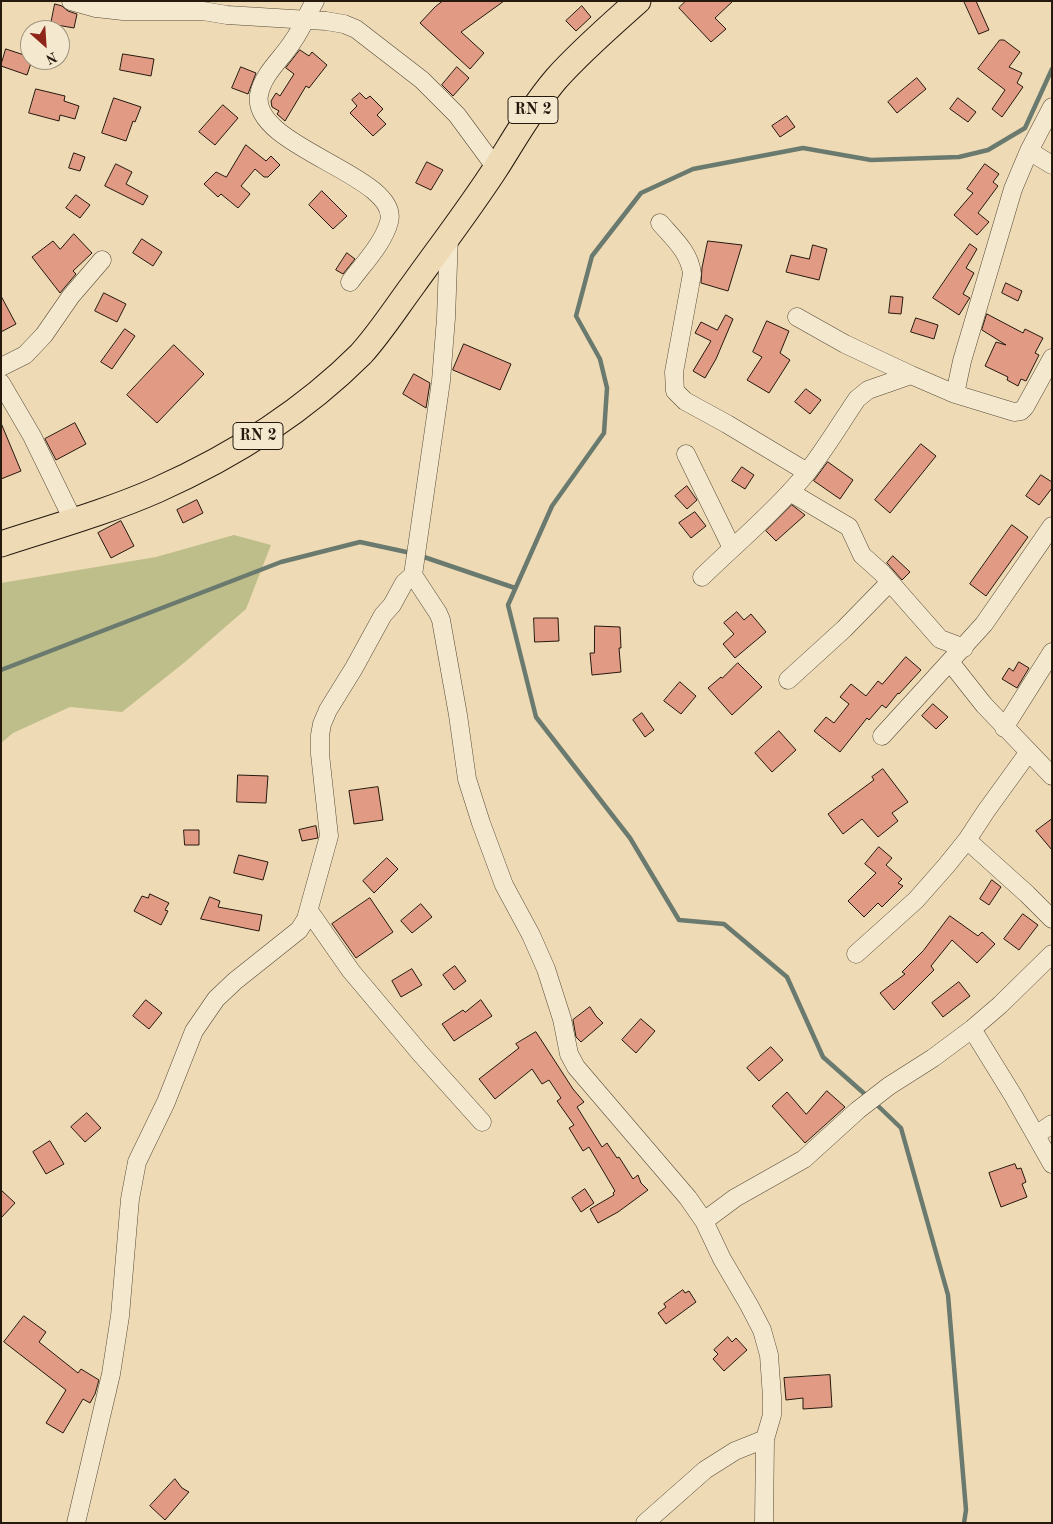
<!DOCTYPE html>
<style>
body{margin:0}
#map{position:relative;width:1053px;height:1524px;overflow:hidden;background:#eedbb5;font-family:"Old Standard TT",serif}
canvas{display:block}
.frame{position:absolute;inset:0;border:2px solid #25180d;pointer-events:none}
.north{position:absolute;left:20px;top:20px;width:50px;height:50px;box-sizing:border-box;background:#f4e8cf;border:1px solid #a19581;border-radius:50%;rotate:154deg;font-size:14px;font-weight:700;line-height:20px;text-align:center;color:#25180d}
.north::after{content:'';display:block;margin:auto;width:18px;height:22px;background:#8f2418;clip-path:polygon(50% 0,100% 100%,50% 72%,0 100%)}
</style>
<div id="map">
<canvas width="1053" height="1524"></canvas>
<div class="frame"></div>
<div class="north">N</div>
</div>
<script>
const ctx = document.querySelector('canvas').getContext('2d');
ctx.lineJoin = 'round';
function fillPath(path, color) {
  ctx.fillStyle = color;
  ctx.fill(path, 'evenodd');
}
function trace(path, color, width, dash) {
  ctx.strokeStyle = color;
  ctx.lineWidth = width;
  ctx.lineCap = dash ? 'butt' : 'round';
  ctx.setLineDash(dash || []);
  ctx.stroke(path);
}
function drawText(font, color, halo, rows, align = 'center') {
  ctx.font = font + ' "Old Standard TT",serif';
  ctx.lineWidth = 4;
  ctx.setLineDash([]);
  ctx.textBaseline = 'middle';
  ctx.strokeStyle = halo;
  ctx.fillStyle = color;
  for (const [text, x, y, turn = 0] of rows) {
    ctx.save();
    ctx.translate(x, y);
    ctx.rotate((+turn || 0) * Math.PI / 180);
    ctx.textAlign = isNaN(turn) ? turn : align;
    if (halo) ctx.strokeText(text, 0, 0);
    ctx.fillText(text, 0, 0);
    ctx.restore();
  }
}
const green = new Path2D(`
 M234,535L271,545L246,609L185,662L122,712L70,707L13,733L1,743V583L156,557Z`);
const stream = new Path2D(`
 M421,556L515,588
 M1,670L281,562L360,542L411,553
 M867,1096L823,1057L787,977L724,924L679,920L630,838L536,717L508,605L552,506L604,433L607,388L600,359L576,316L592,256L641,193L693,169L803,148L871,160L959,157L988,150L1025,128L1052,69
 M875,1103L901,1128L948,1295L966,1510L964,1523`);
const building = new Path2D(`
 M443,1H504L461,32L484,53L470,69L420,23L435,7Z
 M686,1H733L715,18L726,29L711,42L679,8Z
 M964,1H976L989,30L979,34Z
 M55,4L62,6L68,11L77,14L74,28L51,24Z
 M582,6L591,17L576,31L566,21Z
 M1000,40H1004L1020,52L1009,67L1022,73L1017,83L1023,87L1002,117L992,109L1005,90L978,69Z
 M6,49L30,57V60H32L27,75L1,66Z
 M300,50L309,56L312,52L327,65L309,88L306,86L285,121L277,114L279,111L272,107L271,101L276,93L280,96L294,74L286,68Z
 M123,54L154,59L151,76L120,70Z
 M241,67L256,73L248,94L232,88Z
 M457,67L469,78L453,96L442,85Z
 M917,78L926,89L897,113L888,102Z
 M36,89L65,96L64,101L79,106L75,119L60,115L59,121L29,113Z
 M360,93L366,99L370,96L383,109L377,115L386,124L373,136L350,113L357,106L352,100Z
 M114,98L141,107L135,122L133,121L126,141L102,133Z
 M958,98L976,112L968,122L950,109Z
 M223,105L238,118L215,145L199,132Z
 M787,116L795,127L780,137L772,126Z
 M246,145L266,161L271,156L280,165L268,177H264L255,169L241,186L250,194L238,208L221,194L218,197L204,184L216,172L226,177Z
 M74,153L85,157L80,171L69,168Z
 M427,162L443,170L431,190L416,183Z
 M116,164L132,172L126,184L148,196L143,205L105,186Z
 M985,164L999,174L993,182L998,186L978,213L989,222L977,235L954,215L973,193L967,189Z
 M322,191L347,216L333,229L309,205Z
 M76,195L90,205L80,218L66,208Z
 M74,234L92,253L73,271L76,274L60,293L32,257L53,241L60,249Z
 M142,239L162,252L153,266L133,253Z
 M708,241L742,245L728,291L701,283L702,268Z
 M970,244L977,249L966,268L974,273L963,294L970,298L969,299L959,315L933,298Z
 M813,245L827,249L819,280L786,272L791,255L809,259Z
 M347,253L355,259L343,274L336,270Z
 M1006,283L1022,291L1018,301L1002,293Z
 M104,293L126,304L117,322L95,311Z
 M1,296L16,324L1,332Z
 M891,296L903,297L901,314L889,313Z
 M987,314L1023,333L1025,329L1043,338L1035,353L1039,355L1026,381L1021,379L1018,386L1007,380L1008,377L985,366L996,342L1006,345L982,330Z
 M726,315L733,319L716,359L705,378L693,371L711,341L695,333L701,322L717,330Z
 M916,318L938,325L934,339L911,332Z
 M767,321L789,331L780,353L790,360L769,393L747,380L762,357L753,352Z
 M125,329L135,336L112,369L101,362Z
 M464,344L511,364L500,390L453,370Z
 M174,345L204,374L157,423L127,395Z
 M414,374L430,383L426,408L403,394Z
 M806,389L821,400L810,414L795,402Z
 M1,423L21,471L1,479Z
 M75,423L86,444L56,460L45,439Z
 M921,444L936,456L890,513L875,500Z
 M828,462L853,480L840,499L814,481Z
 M742,467L754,475L745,489L732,481Z
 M1041,475L1052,482V488L1039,505L1026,496Z
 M687,486L697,500L687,509L675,496Z
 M197,500L203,513L183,523L177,510Z
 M792,505L805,515L776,541L766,531Z
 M695,512L706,526L691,538L679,523Z
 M121,521L134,546L111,558L98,533Z
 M1012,525L1028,537L986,596L970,584Z
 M893,556L910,572L902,580L887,563Z
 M737,612L744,620L751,614L766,632L735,658L723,644L734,634L724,623Z
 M534,618H558L559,641L535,642Z
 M595,626L620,627L621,648H619L621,672L592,675L590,653H594Z
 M906,657L921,670L899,694L898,693L886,708L882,705L869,720L867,718L840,752L814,731L826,717L834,723L849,704L840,697L851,684L866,696L878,681L882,684Z
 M1019,662L1029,668L1017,688L1002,679L1009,668L1013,671Z
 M738,663L762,687L732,715L708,688L721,677L722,678Z
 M680,682L696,696L681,714L664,701Z
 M933,704L948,717L936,729L922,716Z
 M642,713L654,730L645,737L633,720Z
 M779,731L796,750L772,772L755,753Z
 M883,769L908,802L892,813L898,821L878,837L862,819L843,834L828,814L874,780L872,777Z
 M238,775L268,776L266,803L237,802Z
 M378,787L383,820L354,824L349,791Z
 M1052,819V850L1036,831Z
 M316,826L318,838L302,841L299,830Z
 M184,830H199V845H185Z
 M879,847L892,858L886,865L902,879L898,883L903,886L882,907L878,903L864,917L848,901L876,873L865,864Z
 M239,855L268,862L263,880L234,873Z
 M387,858L398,869L374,893L363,881Z
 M992,880L1001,887L989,905L980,899Z
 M150,894L169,903L165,910L168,911L161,925L134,911L142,896L148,898Z
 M210,897L220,901L218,907L262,915L259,931L201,919Z
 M370,898L393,932L356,958L332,924Z
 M421,904L432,917L412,933L401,921Z
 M1023,914L1038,925L1019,950L1004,939Z
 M950,916L978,936L982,932L995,944L977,963L952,940L931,966L934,970L894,1010L880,993L905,974L902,972L923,951Z
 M455,966L466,981L454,990L443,975Z
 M412,969L422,985L401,997L392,981Z
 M959,982L970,996L943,1017L932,1003Z
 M146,1000L162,1013L149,1029L133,1016Z
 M481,1000L492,1016L454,1041L442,1024L463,1010L465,1012Z
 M590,1007L596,1016L603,1023L581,1042L576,1037L573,1020Z
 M641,1019L655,1031L636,1053L622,1040Z
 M536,1032L573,1089L584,1102L577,1107L602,1147L607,1143L617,1158L619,1157L633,1179L638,1175L641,1183L648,1190L618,1212L598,1223L590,1209L614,1195L613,1193L615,1191L589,1147L583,1151L569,1128L574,1125L557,1101L561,1098L549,1080L542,1084L532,1069L495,1099L479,1079L519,1048L516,1044Z
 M771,1047L783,1060L759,1081L747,1068Z
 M827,1091L845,1107L805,1143L772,1106L787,1092L806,1114Z
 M87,1113L101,1128L85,1142L71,1127Z
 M50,1141L64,1164L46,1174L33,1152Z
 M1015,1164L1017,1169L1021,1168L1026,1182L1022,1184L1027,1197L1001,1207L989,1173Z
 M585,1189L594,1203L581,1212L572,1198Z
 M1,1190L15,1203L1,1218Z
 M683,1290L685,1293L689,1291L696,1302L666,1324L658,1313L666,1307L664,1304Z
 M24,1316L46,1332L39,1342L78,1373L81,1369L99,1380L95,1394L90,1403L83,1399L63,1433L46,1423L66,1390L4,1342Z
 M728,1337L732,1342L736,1338L747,1350L724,1371L713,1359L718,1354L714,1350Z
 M830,1375L832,1407L803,1409V1398L786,1400L784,1378Z
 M175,1479L182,1488L189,1492L165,1520L150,1506Z`);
const minor = new Path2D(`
 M71,1L96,8L123,11H203L227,15L326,21L344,24L356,29L422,80L457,115L496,168
 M315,1C307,14 302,29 293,41C282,59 263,73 259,95C250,147 402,176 389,222C383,244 363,264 350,282
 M1052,107L1029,151L1013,189L962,361L955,394L1014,412L1021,411L1025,407L1052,358
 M1029,151L1052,165
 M660,223C674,239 690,253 692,274L674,372L675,391L685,401L727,424L807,472
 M797,317L845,344L911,375L955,394
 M1,367L25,355L44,335L71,296L102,260
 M1,383L32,436L73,520
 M686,454L732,548
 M790,492L849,527L862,555L882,573L940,639L964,648
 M413,575L438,613L441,620L458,715L467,779L481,823L504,885L531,935L546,969L562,1019L569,1054L576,1067L688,1198L704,1221L722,1259L749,1305L762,1330L769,1355L772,1397V1415L765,1439L764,1523
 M702,577C737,543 774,512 805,475C824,451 840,424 857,399L868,390L911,375
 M950,662L984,705L1052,776
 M788,680L844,629L890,582
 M1004,728L1052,652
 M882,736L984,624L1052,526
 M967,840L1027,894L1052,919
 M309,911L351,971L420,1053L482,1122
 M856,954L916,900L946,866L967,840L986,811L1028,753
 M972,1029L1014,1097L1052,1164
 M1036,1135L1052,1124
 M704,1221L735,1198L804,1159L858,1110L889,1086L933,1058L972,1029L1000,1005L1052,954
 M76,1523L111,1374L120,1316L130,1199L137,1162L166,1102L194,1031L216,999L235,981L299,930L306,919L329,836L320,754V735L322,724L328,710L354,668L383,615L392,605L404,583L413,575L441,381L446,318L449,236
 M645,1523L705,1470L735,1451L765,1439`);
const highway = new Path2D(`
 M1,544C53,527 107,512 157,490C231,457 303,412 361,354C380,333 396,308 413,285C441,246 470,208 496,168C515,138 533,106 556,79C581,51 610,26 638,1`);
const shields = [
 [533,110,50],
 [258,436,50]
];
const shieldNames = [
 ["RN 2",533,110],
 ["RN 2",258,436]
];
fillPath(green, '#bebe8a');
trace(stream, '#6b7a6f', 4.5);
fillPath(building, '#e19b85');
trace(building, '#25180d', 1);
trace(minor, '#574937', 19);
trace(highway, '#25180d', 27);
trace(minor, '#f4e8cf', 18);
trace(highway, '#eedbb5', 25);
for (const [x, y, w] of shields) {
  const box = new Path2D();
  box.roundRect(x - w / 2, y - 13.5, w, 27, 4);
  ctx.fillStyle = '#f4e8cf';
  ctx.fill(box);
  trace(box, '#25180d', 1);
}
drawText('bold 16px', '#25180d', null, shieldNames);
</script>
